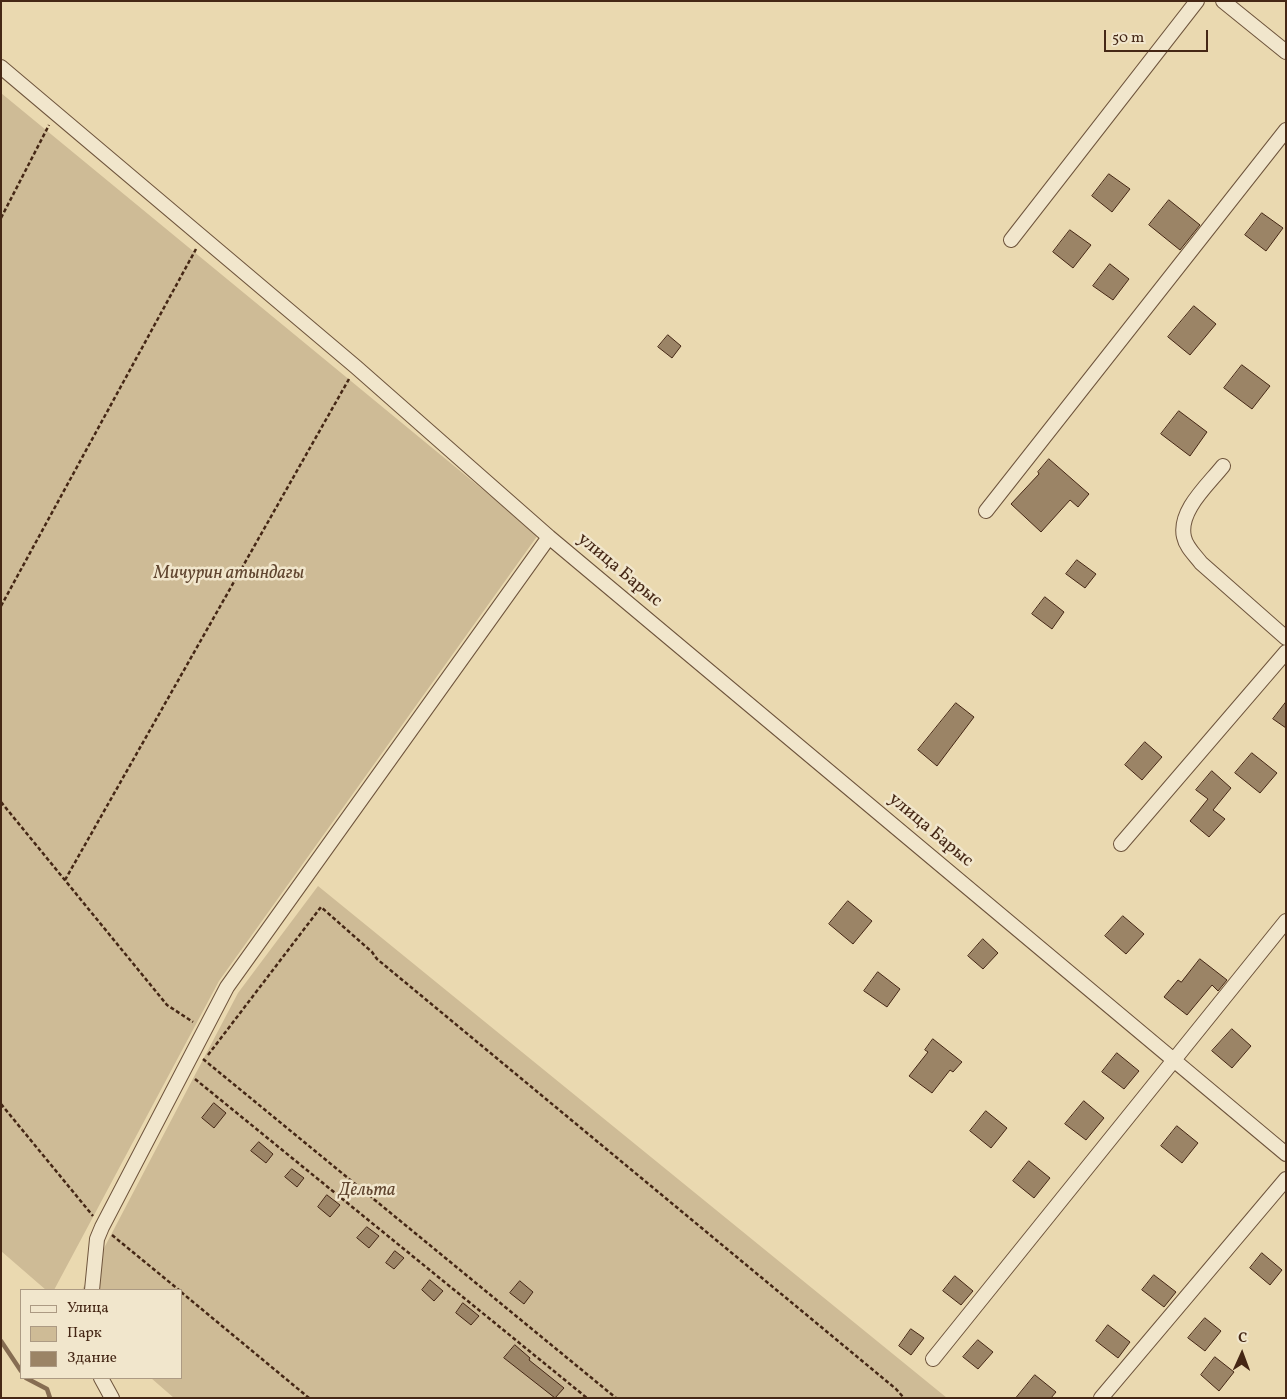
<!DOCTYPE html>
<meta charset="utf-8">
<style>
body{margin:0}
#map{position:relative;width:1287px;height:1399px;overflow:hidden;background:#ead9b0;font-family:Vollkorn,serif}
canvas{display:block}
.frame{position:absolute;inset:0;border:2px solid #452715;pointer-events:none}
.legend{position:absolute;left:20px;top:1289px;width:162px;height:90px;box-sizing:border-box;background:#f1e6cc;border:1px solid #ac9a83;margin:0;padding:6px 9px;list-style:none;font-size:15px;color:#452715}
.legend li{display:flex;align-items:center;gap:10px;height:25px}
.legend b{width:25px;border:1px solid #ac9a83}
.north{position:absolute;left:1217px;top:1329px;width:50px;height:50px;-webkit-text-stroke:4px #f1e6cc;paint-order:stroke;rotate:2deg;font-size:14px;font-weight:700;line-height:20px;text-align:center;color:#452715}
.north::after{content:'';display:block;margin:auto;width:18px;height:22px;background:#452715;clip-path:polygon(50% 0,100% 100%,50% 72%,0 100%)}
.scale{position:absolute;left:1104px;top:30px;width:104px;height:22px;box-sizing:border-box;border:2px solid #452715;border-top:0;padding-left:6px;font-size:15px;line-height:18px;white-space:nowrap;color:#452715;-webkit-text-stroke:4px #f1e6cc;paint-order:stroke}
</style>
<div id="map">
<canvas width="1287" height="1399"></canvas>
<div class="frame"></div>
<ul class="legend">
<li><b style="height:6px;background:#f1e6cc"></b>Улица</li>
<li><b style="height:14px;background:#cebb96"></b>Парк</li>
<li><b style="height:14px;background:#9b8466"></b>Здание</li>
</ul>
<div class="north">С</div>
<div class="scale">50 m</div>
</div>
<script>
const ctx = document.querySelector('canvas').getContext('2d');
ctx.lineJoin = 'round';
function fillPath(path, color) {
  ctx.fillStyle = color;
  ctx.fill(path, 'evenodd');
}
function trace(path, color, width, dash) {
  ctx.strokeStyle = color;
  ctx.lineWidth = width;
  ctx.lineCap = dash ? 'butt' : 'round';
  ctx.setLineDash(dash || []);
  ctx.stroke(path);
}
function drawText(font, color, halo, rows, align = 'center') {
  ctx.font = font + ' Vollkorn,serif';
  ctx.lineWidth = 5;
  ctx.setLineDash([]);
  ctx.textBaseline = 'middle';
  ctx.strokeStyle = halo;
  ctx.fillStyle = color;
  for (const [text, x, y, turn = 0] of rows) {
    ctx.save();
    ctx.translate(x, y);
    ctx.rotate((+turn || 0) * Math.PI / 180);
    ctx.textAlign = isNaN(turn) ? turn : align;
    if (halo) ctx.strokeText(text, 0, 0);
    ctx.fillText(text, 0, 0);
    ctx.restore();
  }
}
const green = new Path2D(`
 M1,93L538,535L219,981L54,1290H46L1,1251Z
 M318,886L947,1398H174L151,1378H181V1290H82L238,993Z`);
const stream = new Path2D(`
 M1,1341L21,1371
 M26,1378L47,1389L50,1398`);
const building = new Path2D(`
 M1109,174L1130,189L1112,212L1092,196Z
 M1169,200L1200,225L1180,250L1149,225Z
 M1262,213L1283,228L1266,251L1245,235Z
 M1070,230L1091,245L1073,268L1053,252Z
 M1110,264L1129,279L1113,300L1093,286Z
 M1194,306L1216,324L1190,355L1168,337Z
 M668,335L681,346L672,358L658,347Z
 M1242,365L1270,386L1252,409L1224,388Z
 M1179,411L1207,432L1190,456L1161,434Z
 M1049,459L1089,494L1078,507L1070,500L1041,532L1011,504L1039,474L1038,472Z
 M1077,560L1096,574L1085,588L1066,574Z
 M1045,597L1064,612L1052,629L1032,614Z
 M1286,702V728L1273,719Z
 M956,703L974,717L937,766L918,750Z
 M1145,742L1162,757L1142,780L1125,765Z
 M1252,753L1277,773L1260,793L1235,773Z
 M1212,771L1231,788L1213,810L1225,819L1209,837L1190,821L1208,799L1196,790Z
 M848,901L872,921L853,944L829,924Z
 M1123,916L1144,934L1126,954L1105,936Z
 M983,939L998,953L983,969L968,956Z
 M1200,959L1227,980L1218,991L1212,985L1187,1015L1164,997L1178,980L1181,982Z
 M878,972L900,989L887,1007L864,991Z
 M1232,1029L1251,1046L1232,1068L1212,1051Z
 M933,1039L962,1062L953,1072L950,1070L932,1093L909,1076L928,1052L925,1050Z
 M1117,1053L1139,1071L1124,1089L1102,1072Z
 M1084,1101L1104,1118L1086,1140L1065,1124Z
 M214,1103L226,1113L214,1128L202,1118Z
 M986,1111L1007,1128L991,1148L970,1131Z
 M1177,1126L1198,1143L1182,1163L1161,1146Z
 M259,1142L273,1154L266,1163L251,1151Z
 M1029,1161L1050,1178L1034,1198L1013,1181Z
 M292,1169L304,1178L297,1187L285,1177Z
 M327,1195L340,1205L330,1217L318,1207Z
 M367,1227L379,1236L369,1248L357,1238Z
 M395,1251L404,1258L394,1269L386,1263Z
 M1262,1253L1282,1270L1270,1285L1250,1268Z
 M1154,1275L1176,1292L1164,1307L1142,1290Z
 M955,1276L973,1291L961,1305L943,1291Z
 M430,1280L443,1291L434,1301L422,1290Z
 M520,1281L533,1292L524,1304L510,1293Z
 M463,1303L479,1316L471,1325L456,1313Z
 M1205,1318L1221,1331L1205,1351L1188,1338Z
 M1108,1325L1130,1342L1118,1358L1096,1341Z
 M911,1329L924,1338L911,1355L899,1346Z
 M978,1340L993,1352L978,1369L963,1357Z
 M515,1345L530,1358L529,1360L564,1388L555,1398L504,1358Z
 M1215,1357L1234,1372L1219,1391L1201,1375Z
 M1035,1375L1056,1392L1051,1398H1016Z`);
const path = new Path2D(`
 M1,218L49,125
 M1,606L196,249
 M1,802L167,1005L193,1022
 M65,880L349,379
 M208,1055L321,907L372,952L377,959L896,1389L904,1398
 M203,1059L616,1398
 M195,1079L587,1398
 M1,1104L93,1216
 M112,1235L179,1290
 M181,1292L309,1398`);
const minor = new Path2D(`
 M1223,1L1286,52
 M1,67L356,367L549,537L1286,1154
 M1011,240L1197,1
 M1223,466C1208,485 1178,511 1184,537C1186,547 1195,555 1201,563L1286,638
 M986,511L1286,130
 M1121,844L1286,652
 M92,1290L97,1239L102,1227L227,987L549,537
 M933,1359L1286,921
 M101,1378L112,1398
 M1101,1398L1286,1179`);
const streetNames = [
 ["улица Барыс",619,571,40],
 ["улица Барыс",930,831,40]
];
const parkNames = [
 ["Мичурин атындағы",229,575],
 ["Дельта",367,1192]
];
fillPath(green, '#cebb96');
trace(stream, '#866d52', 4.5);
fillPath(building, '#9b8466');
trace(building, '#452715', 1);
trace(minor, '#6e543c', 16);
trace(path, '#452715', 2.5, [4, 2.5]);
trace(minor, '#f1e6cc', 14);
drawText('18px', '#452715', '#f1e6cc', streetNames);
drawText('italic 18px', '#60452f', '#f1e6cc', parkNames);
</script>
